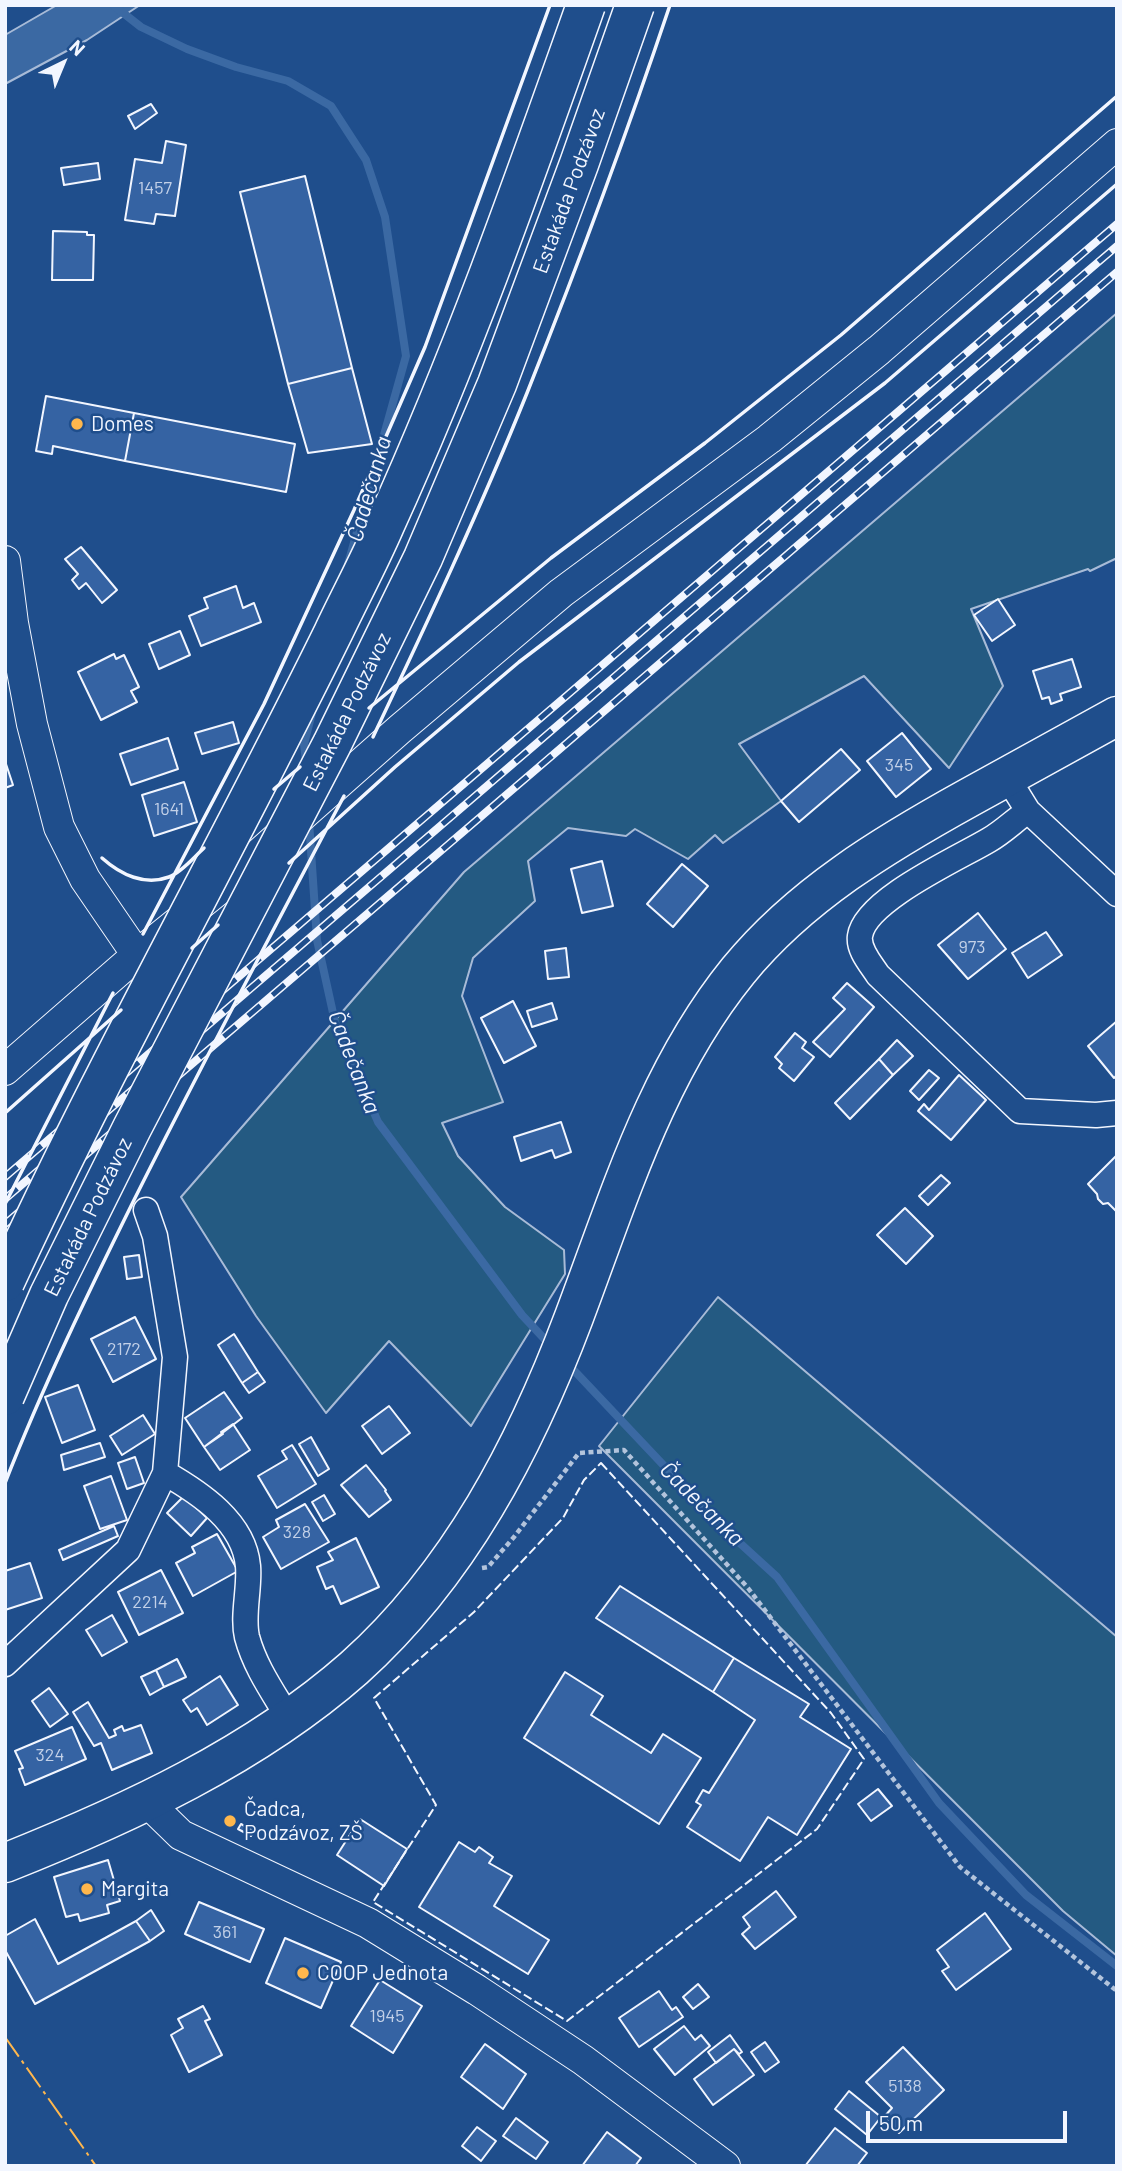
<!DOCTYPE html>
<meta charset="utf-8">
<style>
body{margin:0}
#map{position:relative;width:1122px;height:2171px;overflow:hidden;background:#1f4e8c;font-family:Barlow,sans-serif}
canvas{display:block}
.frame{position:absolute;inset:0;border:7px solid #f2f6ff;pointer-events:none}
.north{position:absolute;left:28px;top:28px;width:70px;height:70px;-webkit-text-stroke:5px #1f4e8c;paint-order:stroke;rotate:43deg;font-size:19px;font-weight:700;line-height:28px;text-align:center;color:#f2f6ff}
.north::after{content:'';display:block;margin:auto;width:24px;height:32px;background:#f2f6ff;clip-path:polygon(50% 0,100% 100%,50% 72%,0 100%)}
.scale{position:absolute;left:866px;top:2111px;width:201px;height:32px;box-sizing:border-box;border:4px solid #f2f6ff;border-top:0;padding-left:9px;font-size:21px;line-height:24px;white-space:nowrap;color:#f2f6ff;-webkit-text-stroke:5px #1f4e8c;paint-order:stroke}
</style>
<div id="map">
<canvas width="1122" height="2171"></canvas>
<div class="frame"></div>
<div class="north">N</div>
<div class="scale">50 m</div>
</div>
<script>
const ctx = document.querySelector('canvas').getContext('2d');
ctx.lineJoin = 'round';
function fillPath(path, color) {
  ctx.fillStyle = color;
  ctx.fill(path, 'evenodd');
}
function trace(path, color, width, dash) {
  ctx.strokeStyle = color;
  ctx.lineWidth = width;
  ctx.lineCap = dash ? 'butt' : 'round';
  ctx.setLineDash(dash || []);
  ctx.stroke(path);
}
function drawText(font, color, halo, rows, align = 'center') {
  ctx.font = font + ' Barlow,sans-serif';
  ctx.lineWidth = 5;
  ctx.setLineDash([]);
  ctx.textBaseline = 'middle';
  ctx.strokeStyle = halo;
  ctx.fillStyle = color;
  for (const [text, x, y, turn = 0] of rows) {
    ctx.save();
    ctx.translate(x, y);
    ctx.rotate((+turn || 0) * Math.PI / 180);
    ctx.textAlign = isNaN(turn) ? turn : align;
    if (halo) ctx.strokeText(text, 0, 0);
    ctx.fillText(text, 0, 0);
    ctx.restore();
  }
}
const green = new Path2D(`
 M1117,313V558L1090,571L1088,569L971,609L1003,686L949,768L864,676L739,744L781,801L723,843L715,835L688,859L635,829L626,836L568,828L528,861L535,901L473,958L462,996L503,1102L442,1123L458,1156L505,1207L564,1250L565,1274L471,1426L389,1341L326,1413L256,1316L181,1197L464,872Z
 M718,1297L1117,1637V1956L1063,1911L599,1446Z`);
const water = new Path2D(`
 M57,5H140L87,40L5,84V35Z`);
const stream = new Path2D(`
 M113,5L141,27L187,49L236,67L288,81L331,106L366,160L385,217L406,356L348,564
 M306,762L304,744L312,713
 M309,821L317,940L335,1022L378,1122L522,1315L551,1346
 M567,1363L719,1524L777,1577L939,1803L1026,1895L1117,1966`);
const building = new Path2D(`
 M151,104L157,113L135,129L128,116Z
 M166,141L186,145L175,216L156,214L154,224L125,220L135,159L162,163Z
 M98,163L100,179L64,185L61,168Z
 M305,176L352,368L288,384L240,192Z
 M53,231L87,232V235H94L93,280H52Z
 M352,368L372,444L308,453L288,384Z
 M46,396L134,413L125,461L53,446L52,454L36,451Z
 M134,413L295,444L286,492L125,461Z
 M81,547L117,590L102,603L86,583L79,589L72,580L78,574L65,559Z
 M236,586L243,608L254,603L261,622L201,646L189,616L208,608L204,598Z
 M998,599L1015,625L992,641L974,615Z
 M180,631L190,655L159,669L149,644Z
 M114,654L116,659L124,655L139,687L131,691L137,702L101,720L78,672Z
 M1072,659L1081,687L1060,694L1062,700L1051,704L1049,697L1042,699L1033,671Z
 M233,722L239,743L202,754L195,733Z
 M902,733L931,769L896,797L867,761Z
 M168,738L178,769L131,785L120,754Z
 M841,749L860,770L799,822L781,801Z
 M5,761L13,785L5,788Z
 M184,782L197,822L154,836L142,795Z
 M602,861L613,906L582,913L571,869Z
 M682,864L708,886L673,927L647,904Z
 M978,913L1006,949L968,979L938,945Z
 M1046,932L1062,955L1028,978L1012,953Z
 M566,948L569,977L548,979L545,951Z
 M847,983L874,1007L830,1057L813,1042L845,1009L833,998Z
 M513,1001L536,1046L504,1063L481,1018Z
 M552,1003L557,1019L532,1027L527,1011Z
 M1117,1021V1075L1114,1078L1088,1046Z
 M795,1033L806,1042L802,1048L814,1057L794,1081L779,1068L782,1064L775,1057Z
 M897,1040L913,1056L893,1075L879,1059Z
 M879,1059L893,1075L850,1119L835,1103Z
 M929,1070L939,1078L919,1100L910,1091Z
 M959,1075L986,1100L951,1140L918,1111L924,1104L929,1110Z
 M561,1122L571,1152L555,1158L552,1150L521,1161L514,1137Z
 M1117,1155V1212L1108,1203L1103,1204L1098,1199L1097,1194L1088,1184Z
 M941,1175L950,1183L928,1205L919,1196Z
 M905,1208L933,1236L906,1264L877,1235Z
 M139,1255L142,1277L127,1279L124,1257Z
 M135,1317L156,1359L113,1382L91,1339Z
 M234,1334L258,1372L242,1383L218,1345Z
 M258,1372L265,1382L249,1393L242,1383Z
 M78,1385L95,1430L62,1443L45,1397Z
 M224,1392L242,1418L204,1447L185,1418Z
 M389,1406L410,1433L382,1454L362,1426Z
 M143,1415L155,1434L122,1455L110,1436Z
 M233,1424L250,1450L220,1470L204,1447L223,1434L221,1432Z
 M311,1437L329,1469L318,1476L299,1444Z
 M100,1443L105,1457L64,1470L61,1455Z
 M292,1445L316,1484L277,1508L258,1476L287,1459L282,1451Z
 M135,1457L144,1483L127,1489L118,1463Z
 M366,1465L386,1490L385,1491L391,1500L369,1517L341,1485Z
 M111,1476L127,1520L100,1529L84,1486Z
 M324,1495L335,1514L323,1521L312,1502Z
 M184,1496L207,1518L191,1536L167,1513Z
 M305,1504L329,1542L281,1569L263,1537L279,1527L276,1520Z
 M114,1526L118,1536L63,1560L59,1550Z
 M217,1534L238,1571L193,1596L176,1563L195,1553L192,1547Z
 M356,1538L379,1587L341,1604L333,1586L326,1589L317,1567L333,1560L328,1552Z
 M30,1563L42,1598L5,1610V1571Z
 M161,1570L183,1613L139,1635L118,1592Z
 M620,1586L734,1658L713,1692L596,1618Z
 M112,1615L127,1642L102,1656L86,1630Z
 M734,1658L809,1704L800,1717L851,1749L797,1835L768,1817L740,1861L687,1827L701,1805L696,1802L703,1790L709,1793L755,1720L713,1692Z
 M177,1659L186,1677L164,1687L156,1670Z
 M156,1670L164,1687L150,1695L141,1677Z
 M565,1672L603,1696L591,1715L651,1753L663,1734L701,1758L659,1824L524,1738Z
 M220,1676L238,1705L207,1725L197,1708L191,1712L183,1700Z
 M49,1688L68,1714L50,1727L32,1701Z
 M88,1702L109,1738L116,1735L114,1730L122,1726L124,1731L141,1725L152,1753L112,1770L101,1743L94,1746L73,1712Z
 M72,1727L86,1759L25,1785L19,1769L23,1768L15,1751Z
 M878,1789L892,1806L871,1821L858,1804Z
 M360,1819L407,1849L384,1886L337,1855Z
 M241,1824L254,1831L251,1836L238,1829Z
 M459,1842L475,1852L479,1847L493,1857L489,1863L512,1876L494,1906L549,1940L528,1974L419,1907Z
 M108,1860L120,1901L107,1905L109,1913L80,1921L78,1914L66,1917L54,1877Z
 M776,1891L796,1917L755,1949L742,1934L750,1927L743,1917Z
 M199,1902L264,1929L250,1962L185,1934Z
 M151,1910L164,1931L150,1941L136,1921Z
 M985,1913L1011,1949L956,1990L942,1971L949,1967L937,1950Z
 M35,1919L58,1964L136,1921L150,1941L35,2004L5,1950V1936Z
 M285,1938L341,1962L321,2008L266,1983Z
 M380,1980L422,2006L393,2053L351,2026Z
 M698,1984L709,1997L693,2009L683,1997Z
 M659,1991L672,2010L676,2007L683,2017L639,2047L619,2018Z
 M203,2006L210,2019L205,2021L222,2055L189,2072L171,2035L183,2028L178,2019Z
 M684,2026L695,2040L701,2035L710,2046L675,2075L654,2049Z
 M730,2035L742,2052L739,2054L734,2049L716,2063L708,2052Z
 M765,2042L779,2062L765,2072L751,2052Z
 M485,2044L526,2074L503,2109L461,2077Z
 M903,2047L944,2090L899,2133L884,2117L892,2108L866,2082Z
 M734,2049L754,2075L713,2105L694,2079Z
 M849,2091L881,2117L867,2135L835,2109Z
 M516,2118L548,2142L536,2159L503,2136Z
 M477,2127L496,2141L481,2161L462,2146Z
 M835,2128L867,2153L857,2166H805Z
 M607,2132L641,2158L635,2166H582Z`);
const path = new Path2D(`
 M482,1568L488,1567L514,1537L579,1453L624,1450L748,1588L960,1867L1117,1991`);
const minor = new Path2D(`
 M1007,777L1028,811L1117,894
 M1028,811C1015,820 1003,832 989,840C959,858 865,900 860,936C858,950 871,964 878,975L1020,1111L1096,1115L1117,1113
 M165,1473C200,1493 244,1522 248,1566C250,1588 242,1616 247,1637C255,1667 273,1692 289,1719
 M5,1664L128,1550L165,1473L175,1357L155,1236L146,1210`);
const tertiary = new Path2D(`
 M5,561L13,623L32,724L59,827L85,879L137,955
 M5,1070L137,955L218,890L400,729L561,593L769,439L879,350L1117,144
 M146,1801L181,1835L368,1923L477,1990L583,2060L725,2166`);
const primary = new Path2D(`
 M5,1863C128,1814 254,1756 354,1668C459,1574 525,1447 574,1317C619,1198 656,1072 738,971C800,895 885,844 970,797C1019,770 1068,743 1117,716`);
const rail = new Path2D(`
 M5,1177L1117,224
 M5,1199L1117,246
 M5,1224L1117,272`);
const motorwayBridge = new Path2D(`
 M5,1282C106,1062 226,851 333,633C350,597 369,562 385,525C462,356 524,180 586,5
 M5,1396L49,1295L132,1128L332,744L423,558L497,384L579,164L635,5`);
const fence = new Path2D(`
 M601,1463L831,1713L864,1759L817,1829L567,2021L373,1902L436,1805L374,1698L474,1612L563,1518L584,1480Z`);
const wall = new Path2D(`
 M369,708L551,558L705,443L841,335L1117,96
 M373,737C427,623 480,510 527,393C578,265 626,136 670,5
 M274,789L300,767
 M102,858C121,875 145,886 169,877C182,872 194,857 204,848
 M289,863L395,767L519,662L885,383L1117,184
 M143,934L264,704L354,510L425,347L550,5
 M192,948L218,925
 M5,1113L121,1010
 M5,1204L113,993
 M5,1483C43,1386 88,1293 134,1200C202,1064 273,930 344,796`);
const power = new Path2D(`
 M5,2037L96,2166`);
const markers = [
 [77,424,7,"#ffb74d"],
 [230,1821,7,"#ffb74d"],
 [87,1889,7,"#ffb74d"],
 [303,1973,7,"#ffb74d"]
];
const numberNames = [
 ["1457",155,188],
 ["345",899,765],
 ["1641",169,809],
 ["973",972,947],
 ["2172",124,1349],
 ["328",297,1532],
 ["2214",150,1602],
 ["324",50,1755],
 ["361",225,1932],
 ["1945",387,2016],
 ["5138",905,2086]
];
const streetNames = [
 ["Estakáda Podzávoz",569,191,-70],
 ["Estakáda Podzávoz",347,712,-64],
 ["Estakáda Podzávoz",88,1217,-64]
];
const poiNames = [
 ["Domes",91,424],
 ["Čadca,",244,1809],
 ["Podzávoz, ZŠ",244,1833],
 ["Margita",101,1889],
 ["COOP Jednota",317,1973]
];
const waterNames = [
 ["Čadečanka",369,489,-74],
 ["Čadečanka",354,1062,69],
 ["Čadečanka",702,1504,45]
];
fillPath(green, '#245a82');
trace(green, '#a8bbd7', 2);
fillPath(water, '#3b69a3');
trace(water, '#a8bbd7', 2);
trace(stream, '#3b69a3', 8);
fillPath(building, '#3563a3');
trace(building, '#f2f6ff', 2);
trace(minor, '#f2f6ff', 27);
trace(tertiary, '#f2f6ff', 32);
trace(primary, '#f2f6ff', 41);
trace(path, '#b3c4dc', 4.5, [5, 3.5]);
trace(minor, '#1f4e8c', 24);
trace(tertiary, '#1f4e8c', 30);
trace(primary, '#1f4e8c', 38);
trace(rail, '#f2f6ff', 8);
trace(rail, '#1f4e8c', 5, [16]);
trace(motorwayBridge, '#f2f6ff', 41, []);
trace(motorwayBridge, '#1f4e8c', 38);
trace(fence, '#f2f6ff', 2, [9, 3.5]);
trace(wall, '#f2f6ff', 3.5);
trace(power, '#ffb74d', 2, [24, 5, 3.5, 5]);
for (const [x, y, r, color] of markers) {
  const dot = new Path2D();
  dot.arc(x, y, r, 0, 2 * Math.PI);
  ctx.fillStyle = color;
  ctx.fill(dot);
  trace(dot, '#1f4e8c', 2.5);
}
drawText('18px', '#c3d1e8', null, numberNames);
drawText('21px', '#f2f6ff', '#1f4e8c', streetNames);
drawText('21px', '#f2f6ff', '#1f4e8c', poiNames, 'left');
drawText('italic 23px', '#f2f6ff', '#1f4e8c', waterNames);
</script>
